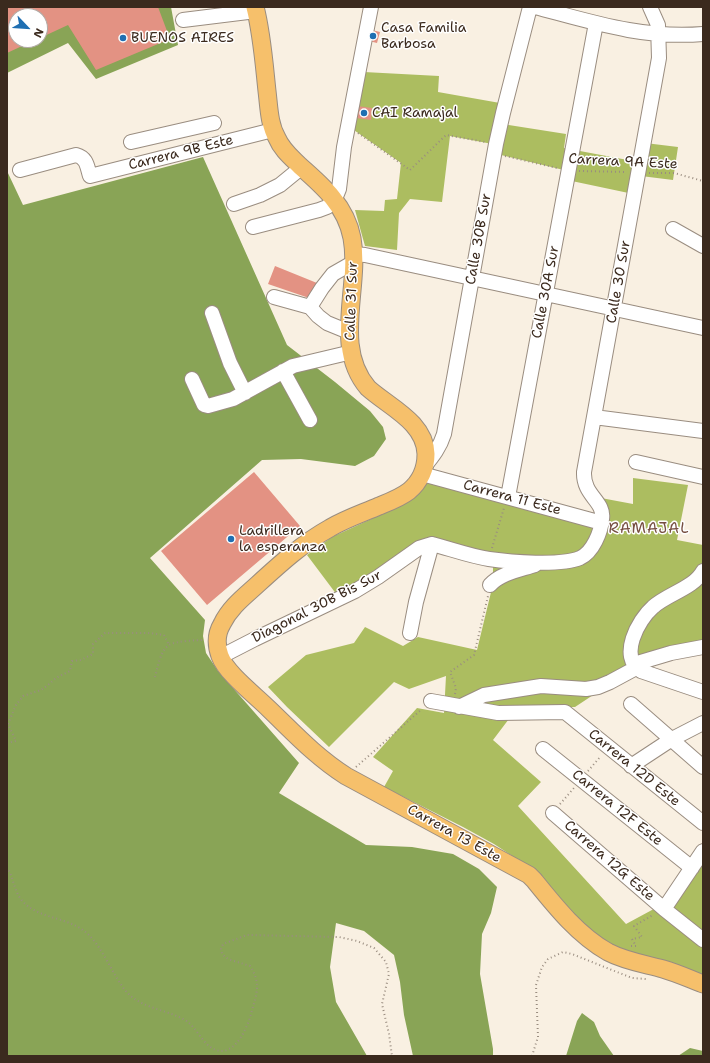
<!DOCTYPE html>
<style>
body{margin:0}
#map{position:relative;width:710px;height:1063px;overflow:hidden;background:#f9f0e2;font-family:"Shantell Sans",sans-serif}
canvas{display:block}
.frame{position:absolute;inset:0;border:8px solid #3b2a1e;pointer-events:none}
.north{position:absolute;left:8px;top:8px;width:40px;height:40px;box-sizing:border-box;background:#fff;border:1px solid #b1aaa5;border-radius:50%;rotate:115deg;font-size:11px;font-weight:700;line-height:16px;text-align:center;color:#3b2a1e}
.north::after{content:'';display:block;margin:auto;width:14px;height:18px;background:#1f6fb2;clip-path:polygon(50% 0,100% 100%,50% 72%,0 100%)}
</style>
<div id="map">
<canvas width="710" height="1063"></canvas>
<div class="frame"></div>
<div class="north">N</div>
</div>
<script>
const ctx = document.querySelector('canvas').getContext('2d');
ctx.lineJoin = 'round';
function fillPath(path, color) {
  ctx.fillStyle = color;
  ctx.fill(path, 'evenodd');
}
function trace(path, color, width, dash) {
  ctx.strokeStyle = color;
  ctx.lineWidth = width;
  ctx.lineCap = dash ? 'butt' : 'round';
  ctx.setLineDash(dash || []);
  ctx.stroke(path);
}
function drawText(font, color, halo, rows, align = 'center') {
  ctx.font = font + ' "Shantell Sans",sans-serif';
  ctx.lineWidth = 3;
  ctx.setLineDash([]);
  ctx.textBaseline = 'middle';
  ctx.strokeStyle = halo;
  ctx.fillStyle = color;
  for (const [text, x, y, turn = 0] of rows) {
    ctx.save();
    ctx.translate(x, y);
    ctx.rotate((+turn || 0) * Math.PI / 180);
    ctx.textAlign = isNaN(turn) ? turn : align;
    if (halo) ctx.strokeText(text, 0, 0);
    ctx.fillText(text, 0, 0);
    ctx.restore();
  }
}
const green = new Path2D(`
 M364,72L439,76L438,92L500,103L496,123L566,134L564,148L633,161L637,142L678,147L673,180L641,176L638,195L567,180L568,171L501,155L503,146L450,136L442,202L410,199L399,213L397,250L365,246L355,210L384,211L385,200L397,199L401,163L351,128Z
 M633,478L688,485L677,540L703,545V652L643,662L575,707H518L493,740L541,782L518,806L626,924L676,897L703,857V979L601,944L526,865L494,844L463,827L384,787L393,771L373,757L417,708L444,713L446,676L409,689L394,682L329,747L287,707L268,687L306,655L354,643L365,627L403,646L418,637L477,650L493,584V556L437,542L337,595L307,555L332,537L406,503L426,481L610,528L609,517L601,498L633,504Z`);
const forest = new Path2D(`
 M7,7H171L178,45L96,79L68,43L7,73ZM16,16H40V40H16Z
 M203,157L287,345L335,382L370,411L383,427L386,439L374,456L355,466L301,459L262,460L150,558L205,620L203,636L206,653L218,671L299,763L279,793L366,845L412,847L453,854L479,869L497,887L491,913L482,934L480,974L493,1049V1056H413L404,1015L400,982L394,955L364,931L336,923L330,967L336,1002L367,1056H7V171L23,205Z
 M582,1013L594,1022L600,1036L614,1056H566L577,1021Z
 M690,1048L703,1051V1056H678Z`);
const building = new Path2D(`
 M7,7H158L170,39L96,70L68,25L40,38V16H16V40H35L7,53Z
 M368,29L380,32L377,43L365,40Z
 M357,106L372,108L371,120L356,118Z
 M275,266L317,283L309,298L268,284Z
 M254,472L300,526L207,605L161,551Z`);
const path = new Path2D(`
 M358,133L410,170L446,135L485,142
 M505,156L557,168
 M579,171L627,172
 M649,173H674L703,181
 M492,548L504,508
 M155,677C158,667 160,651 169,645C175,641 197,640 204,640
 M455,694L456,688L450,672L474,655L488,596
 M7,743L16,741L8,724L16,705L23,696L41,690L48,685L56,678L70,671L72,661L81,660L93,654V644L105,633H150L164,635L169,645
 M356,767L422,709
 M588,771L601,756
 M560,804L574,788
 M7,867C13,877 14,889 20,898C35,919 65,916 84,931C101,943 112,974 125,990C138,1007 163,1009 181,1018C194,1023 199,1038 209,1046C231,1063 246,1032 251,1014C256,995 262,984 250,966L228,959L222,954L221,949L223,944L247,935L339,937L357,941L374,948L386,962L389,974L382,1004L389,1034L392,1056
 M631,946H636L632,939L642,937L634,926L653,915
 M532,1056L538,1037L536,985L542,967L548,959L563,952L572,954L632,978L646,979`);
const minor = new Path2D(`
 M535,7C592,22 643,39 703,34
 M183,20L256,11
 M131,142L214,123
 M20,170L76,155C87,158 87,166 90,176L273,130
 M234,204L260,195L280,185L302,167
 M253,227L319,210L327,207L335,199L339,189L344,147L371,7
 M673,229L703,246
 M354,254L365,255L703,328
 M274,297L310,307L318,316L327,323L349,332
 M310,307L322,288L333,274L354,262
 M212,313L230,363L245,393
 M283,371L310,420
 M192,379L204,405L208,406L233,399L293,366L352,352
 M594,417L703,431
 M636,462L703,477
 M424,467C433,456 440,447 444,434L496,144L503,113L530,7
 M422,474L602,523
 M508,497L596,23
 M703,571C694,588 667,594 653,607C638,620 618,657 641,671L703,692
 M490,585C501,573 520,570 535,565
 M410,633L416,602L432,544
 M220,657L255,639L355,591L378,577L419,548L432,544C451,549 470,556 489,559C510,562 561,566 580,558C593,552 601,532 602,519C605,501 583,496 584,472L659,58L658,25L650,7
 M634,664L671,653L703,647
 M431,701L498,713L565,712L703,823
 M631,704L703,767
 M459,707L484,695L541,686L586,689L598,687L610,682L636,668
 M543,749L692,868
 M631,766L672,739L703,723
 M553,813L664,909L703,940
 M664,909L703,851`);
const major = new Path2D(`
 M255,7C262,34 264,63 267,91C269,107 269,124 277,138C282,150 291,157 300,166C323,186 346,206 352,238C361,287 332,346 368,388C389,407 425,422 426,454C426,468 420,482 409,491C400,498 389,502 379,506C363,513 345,519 330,528C303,543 281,563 258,584C245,596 230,607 222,624C216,634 216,645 220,656C226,673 255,695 269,709C294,733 316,757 346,776L529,875L534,880C555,906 578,935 608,952C625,961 645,964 663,969C677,973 690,979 703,984`);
const markers = [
 [373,36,4,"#1f6fb2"],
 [123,38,4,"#1f6fb2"],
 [364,113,4,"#1f6fb2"],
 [231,539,4,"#1f6fb2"]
];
const poiNames = [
 ["Casa Familia",381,28],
 ["Barbosa",381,44],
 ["BUENOS AIRES",131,38],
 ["CAI Ramajal",372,113],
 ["Ladrillera",239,531],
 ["la esperanza",239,547]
];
const streetNames = [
 ["Carrera 9B Este",181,153,-14],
 ["Carrera 9A Este",623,162,3],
 ["Calle 30B Sur",479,239,-80],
 ["Calle 30 Sur",619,282,-80],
 ["Calle 30A Sur",546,292,-79],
 ["Calle 31 Sur",352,301,-88],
 ["Carrera 11 Este",512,498,15],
 ["Diagonal 30B Bis Sur",317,607,-27],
 ["Carrera 12D Este",634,768,39],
 ["Carrera 12F Este",617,808,39],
 ["Carrera 13 Este",454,834,29],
 ["Carrera 12G Este",609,861,41]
];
const neighbourhoodNames = [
 ["RAMAJAL",649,529]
];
fillPath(green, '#acbd60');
fillPath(forest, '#89a456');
fillPath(building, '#e39283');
trace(minor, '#9a8d80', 16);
trace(major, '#9a8d80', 19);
trace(path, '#9a8d80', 2, [1, 3]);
trace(minor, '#fff', 14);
trace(major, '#f6c06b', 17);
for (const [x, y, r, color] of markers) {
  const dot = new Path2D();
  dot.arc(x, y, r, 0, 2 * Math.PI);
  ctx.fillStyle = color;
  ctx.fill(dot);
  trace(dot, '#fff', 1.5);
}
drawText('14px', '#3b2a1e', '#fff', poiNames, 'left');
drawText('14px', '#3b2a1e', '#fff', streetNames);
ctx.letterSpacing = '1px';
drawText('15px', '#764e41', '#fff', neighbourhoodNames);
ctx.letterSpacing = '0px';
</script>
